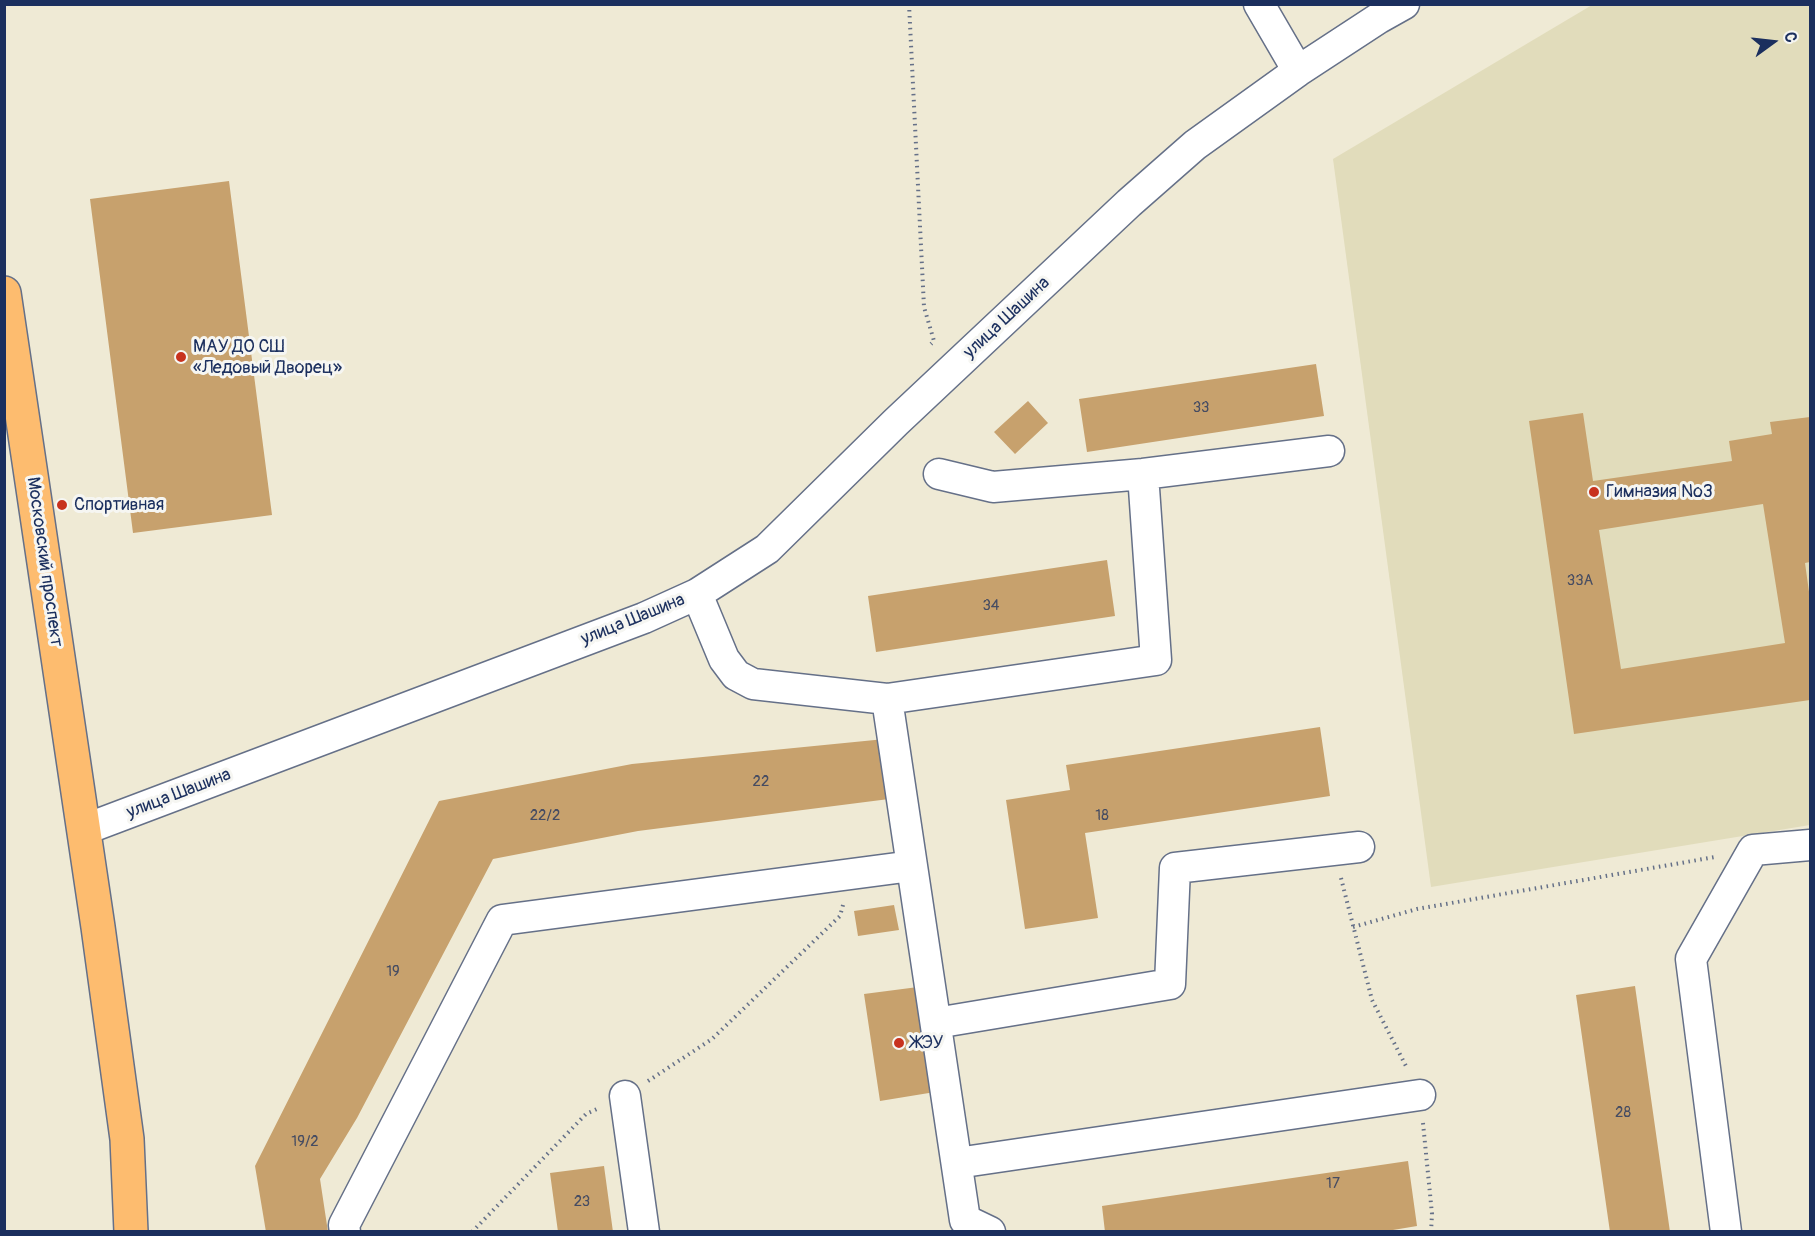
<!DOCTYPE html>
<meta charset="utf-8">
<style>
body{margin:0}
#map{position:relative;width:1815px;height:1236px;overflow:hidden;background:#efead5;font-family:Pangolin,sans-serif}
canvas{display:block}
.frame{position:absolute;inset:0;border:6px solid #1b2f5e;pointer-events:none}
.north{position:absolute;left:1743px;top:12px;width:60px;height:60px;-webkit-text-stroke:4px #f6f6f2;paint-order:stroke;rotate:75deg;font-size:16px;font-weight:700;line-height:24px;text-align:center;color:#1b2f5e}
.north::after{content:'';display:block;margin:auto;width:21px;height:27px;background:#1b2f5e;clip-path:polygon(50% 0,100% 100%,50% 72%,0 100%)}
</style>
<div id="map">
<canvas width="1815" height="1236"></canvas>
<div class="frame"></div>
<div class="north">С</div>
</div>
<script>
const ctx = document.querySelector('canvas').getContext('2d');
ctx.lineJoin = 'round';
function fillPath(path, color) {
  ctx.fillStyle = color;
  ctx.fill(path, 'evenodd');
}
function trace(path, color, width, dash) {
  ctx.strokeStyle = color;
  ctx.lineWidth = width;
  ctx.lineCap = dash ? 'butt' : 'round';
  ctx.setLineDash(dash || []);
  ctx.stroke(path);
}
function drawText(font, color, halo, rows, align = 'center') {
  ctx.font = font + ' Pangolin,sans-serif';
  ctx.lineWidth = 6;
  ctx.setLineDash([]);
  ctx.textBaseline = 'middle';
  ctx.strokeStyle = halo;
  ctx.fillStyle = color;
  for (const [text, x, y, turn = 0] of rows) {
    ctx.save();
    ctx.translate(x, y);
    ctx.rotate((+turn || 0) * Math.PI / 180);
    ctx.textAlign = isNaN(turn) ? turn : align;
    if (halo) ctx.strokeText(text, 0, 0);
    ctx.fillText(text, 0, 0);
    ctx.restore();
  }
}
const built = new Path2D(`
 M1592,5H1810V825L1431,887L1333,159Z`);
const building = new Path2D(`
 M229,181L272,515L133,533L90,199Z
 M1316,364L1324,416L1087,452L1079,399Z
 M1028,401L1048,423L1015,454L994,432Z
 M1583,413L1593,481L1732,461L1729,441L1772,434L1770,422L1810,417V562L1805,563L1810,599V700L1574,734L1529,421ZM1763,504L1785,643L1621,669L1599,530Z
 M1107,560L1115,616L876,652L868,596Z
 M1320,727L1330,796L1085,833L1098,918L1025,929L1006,800L1070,790L1066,765Z
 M885,739L889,799L638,831L493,859L357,1118L320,1179L328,1232H266L255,1166L439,801L632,764Z
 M894,905L899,930L858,936L854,911Z
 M1635,986L1670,1232H1610L1576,995Z
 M918,987L935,1092L880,1101L864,994Z
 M1408,1161L1417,1226L1381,1232H1105L1102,1206Z
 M604,1166L613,1232H558L550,1173Z`);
const path = new Path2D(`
 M909,4L924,307L934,341L931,344
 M1341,878L1372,1000L1407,1068
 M1353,927L1417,909L1715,857
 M648,1081L712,1039L840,916L843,905
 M1423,1123L1432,1214L1431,1232
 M472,1232L586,1114L597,1109`);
const minor = new Path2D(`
 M1259,4L1298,71
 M939,474L993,487L1143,474L1329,451
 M697,594L724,659L736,675L753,684L887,699L1156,660L1143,474
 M887,699L965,1220L990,1232
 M83,830L644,618L697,594L767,549L896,422L1129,203L1195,145L1298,71L1379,18L1404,4
 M936,1023L1170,984L1175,868L1359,847
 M625,1096L644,1232
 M957,1163L1420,1095
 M345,1232L344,1225L502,920L912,866
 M1726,1232L1691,959L1753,850L1810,845`);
const major = new Path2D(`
 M4,293L98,927L127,1139L131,1232`);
const markers = [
 [181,357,6,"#c8321e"],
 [1594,492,6,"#c8321e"],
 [62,505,6,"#c8321e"],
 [899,1043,6,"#c8321e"]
];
const numberNames = [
 ["33",1201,408],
 ["33А",1580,581],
 ["34",991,606],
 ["22",761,782],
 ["22/2",545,816],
 ["18",1102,816],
 ["19",393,972],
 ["28",1623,1113],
 ["19/2",305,1142],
 ["17",1333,1184],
 ["23",582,1202]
];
const streetNames = [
 ["улица Шашина",1007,318,-43],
 ["Московский проспект",44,562,82],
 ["улица Шашина",633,620,-22],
 ["улица Шашина",179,794,-21]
];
const poiNames = [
 ["МАУ ДО СШ",193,347],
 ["«Ледовый Дворец»",193,368],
 ["Гимназия №3",1606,492],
 ["Спортивная",74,505],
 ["ЖЭУ",911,1043]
];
fillPath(built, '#e1dcbb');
fillPath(building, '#c7a16d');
trace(minor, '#657088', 33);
trace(major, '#657088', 36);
trace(path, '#657088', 4, [1.5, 4.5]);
trace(minor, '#fff', 30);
trace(major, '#fdbc6f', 33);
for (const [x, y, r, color] of markers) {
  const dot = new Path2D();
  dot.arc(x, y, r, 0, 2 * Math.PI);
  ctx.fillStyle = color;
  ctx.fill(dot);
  trace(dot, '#f6f6f2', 2);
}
drawText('15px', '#464c62', null, numberNames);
drawText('18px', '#1b2f5e', '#f6f6f2', streetNames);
drawText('18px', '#1b2f5e', '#f6f6f2', poiNames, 'left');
</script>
